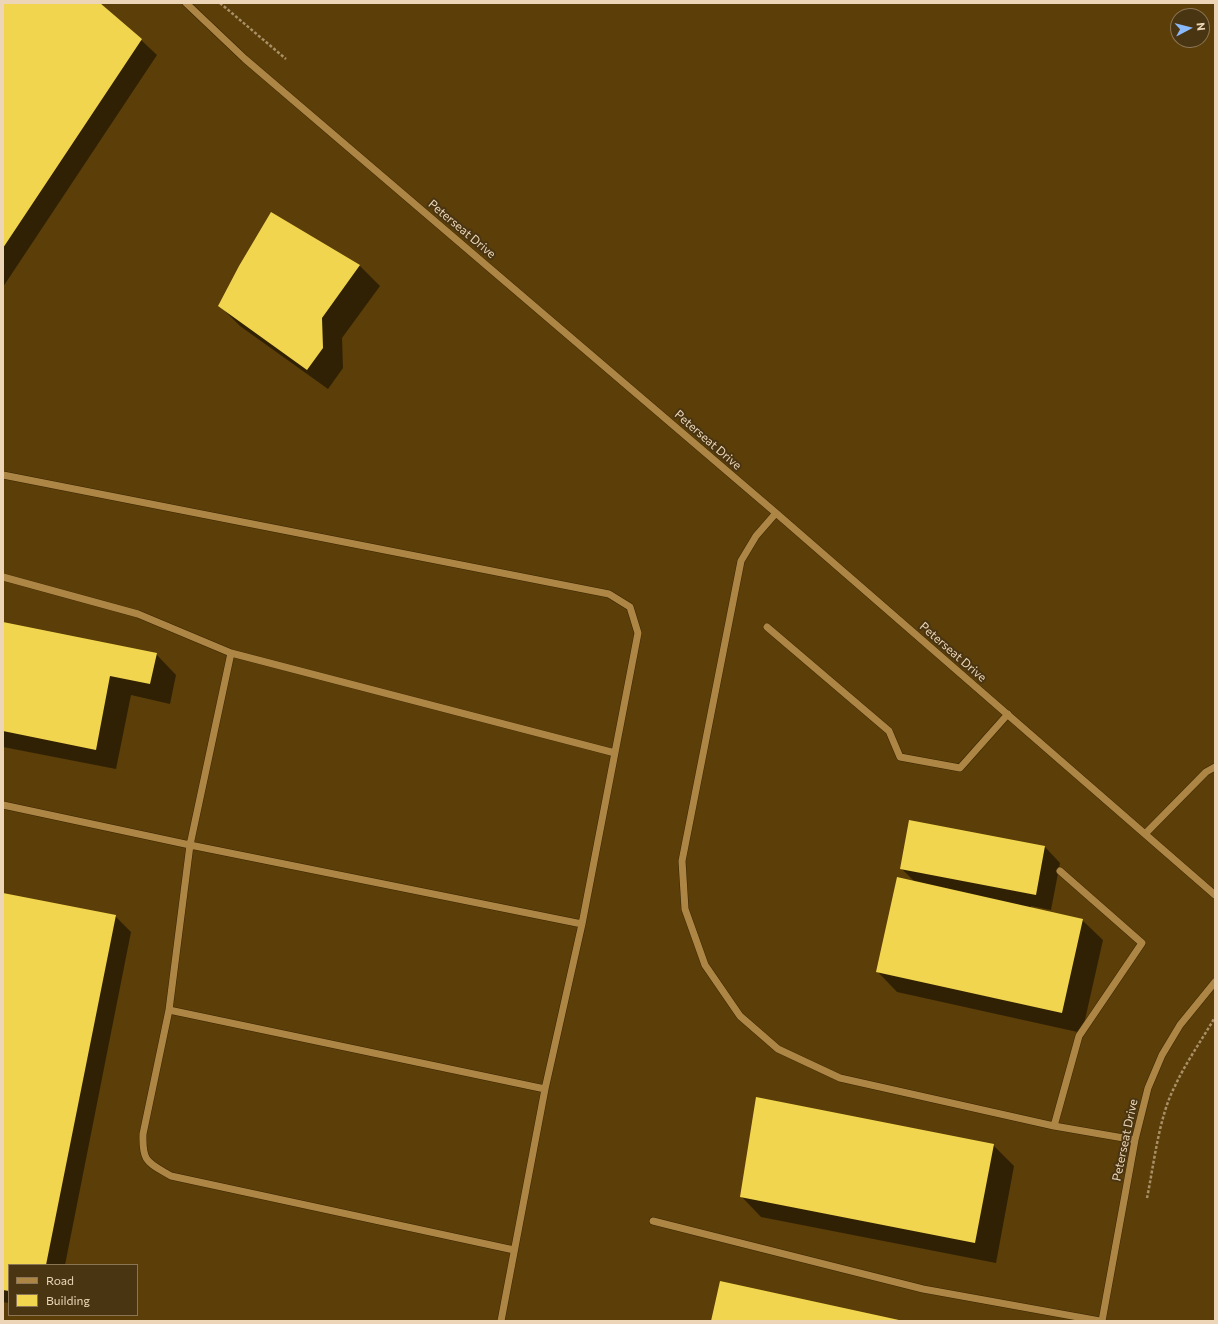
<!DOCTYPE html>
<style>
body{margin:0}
#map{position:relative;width:1218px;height:1324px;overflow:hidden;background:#5b3e08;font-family:Commissioner,sans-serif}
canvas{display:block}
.frame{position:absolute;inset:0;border:4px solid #ecd6b7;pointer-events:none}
.legend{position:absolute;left:8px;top:1264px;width:130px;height:52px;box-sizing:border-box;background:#4a3513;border:1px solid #8b7555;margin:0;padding:5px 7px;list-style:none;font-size:12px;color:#ecd6b7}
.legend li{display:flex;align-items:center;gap:8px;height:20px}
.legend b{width:20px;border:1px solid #8b7555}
.north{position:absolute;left:1170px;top:8px;width:40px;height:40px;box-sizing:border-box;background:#4a3513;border:1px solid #8b7555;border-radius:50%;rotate:83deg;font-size:11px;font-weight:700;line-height:16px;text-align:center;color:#ecd6b7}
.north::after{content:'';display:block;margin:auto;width:14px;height:18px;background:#8bbafc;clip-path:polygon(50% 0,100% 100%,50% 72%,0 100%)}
</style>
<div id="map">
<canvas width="1218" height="1324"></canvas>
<div class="frame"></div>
<ul class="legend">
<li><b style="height:5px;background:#ad8545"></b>Road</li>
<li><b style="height:11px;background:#f1d54e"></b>Building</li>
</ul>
<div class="north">N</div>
</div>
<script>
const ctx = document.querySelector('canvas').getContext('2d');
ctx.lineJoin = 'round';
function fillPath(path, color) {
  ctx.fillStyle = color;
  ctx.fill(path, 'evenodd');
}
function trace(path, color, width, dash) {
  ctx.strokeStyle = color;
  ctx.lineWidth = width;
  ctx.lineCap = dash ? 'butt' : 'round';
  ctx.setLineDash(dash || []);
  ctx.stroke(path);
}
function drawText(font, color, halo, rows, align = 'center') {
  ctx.font = font + ' Commissioner,sans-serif';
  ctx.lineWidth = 4;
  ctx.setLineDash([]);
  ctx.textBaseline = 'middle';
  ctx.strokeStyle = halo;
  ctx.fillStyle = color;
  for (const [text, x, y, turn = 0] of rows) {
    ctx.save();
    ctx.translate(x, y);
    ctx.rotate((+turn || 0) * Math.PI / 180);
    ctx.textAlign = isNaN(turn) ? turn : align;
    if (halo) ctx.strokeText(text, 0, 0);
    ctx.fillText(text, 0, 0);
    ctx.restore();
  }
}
const shadow = new Path2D(`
 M3,3H99L141,40L157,55L3,287Z
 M271,213L360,266L380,286L342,338L343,368L328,389L240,326L220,306Z
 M3,623L156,654L176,675L170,704L131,695L116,769L3,747Z
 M1045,847L1060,863L1051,910L1031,906V908L1082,920L1103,940L1082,1033L897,992L877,971L915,882L901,868Z
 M3,894L115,916L131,932L65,1265H9V1303L3,1302Z
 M993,1145L1014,1166L996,1263L761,1217L741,1196Z`);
const building = new Path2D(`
 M3,3H100L142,39L3,248Z
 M271,212L360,265L322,318L323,348L307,370L218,306L239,266Z
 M3,622L157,653L150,684L110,676L96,750L3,731Z
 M909,820L1045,846L1036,895L900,869Z
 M897,877L1083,919L1062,1013L876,972Z
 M3,893L116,915L46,1265H9V1291L3,1290Z
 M756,1097L994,1144L975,1243L740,1197Z
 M720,1281L899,1320V1321H711Z`);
const path = new Path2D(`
 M220,3L286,59
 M1147,1198C1154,1164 1159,1116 1175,1086C1186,1062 1202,1040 1215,1017`);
const minor = new Path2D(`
 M186,3L245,59L776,513L1215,895
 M3,475L609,594L630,607L638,633L582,924L545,1089L501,1321
 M776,513L756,536L741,561L682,861L685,909L705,965L740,1016L778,1049L840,1078L1054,1126L1135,1140
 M3,577L138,614L231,653L190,845L169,1010L143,1134C142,1163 148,1162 171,1176L514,1250
 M767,627L889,731L900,757L960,768L1008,714
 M231,653L615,753
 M3,805L190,845L582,924
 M1145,834L1206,772L1215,767
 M169,1010L545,1089
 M1054,1126L1079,1036L1142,943L1060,871
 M653,1221L923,1289L1100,1321
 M1102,1321L1135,1140L1148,1088L1162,1055L1180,1025L1215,982`);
const streetNames = [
 ["Peterseat Drive",462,229,40],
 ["Peterseat Drive",708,440,41],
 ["Peterseat Drive",953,652,41],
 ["Peterseat Drive",1125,1140,-78]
];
fillPath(shadow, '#0007');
fillPath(building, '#f1d54e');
trace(minor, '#3a2602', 8);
trace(path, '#a99066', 2.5, [3, 2]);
trace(minor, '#ad8545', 7);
drawText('12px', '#ecd6b7', '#4a3513', streetNames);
</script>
